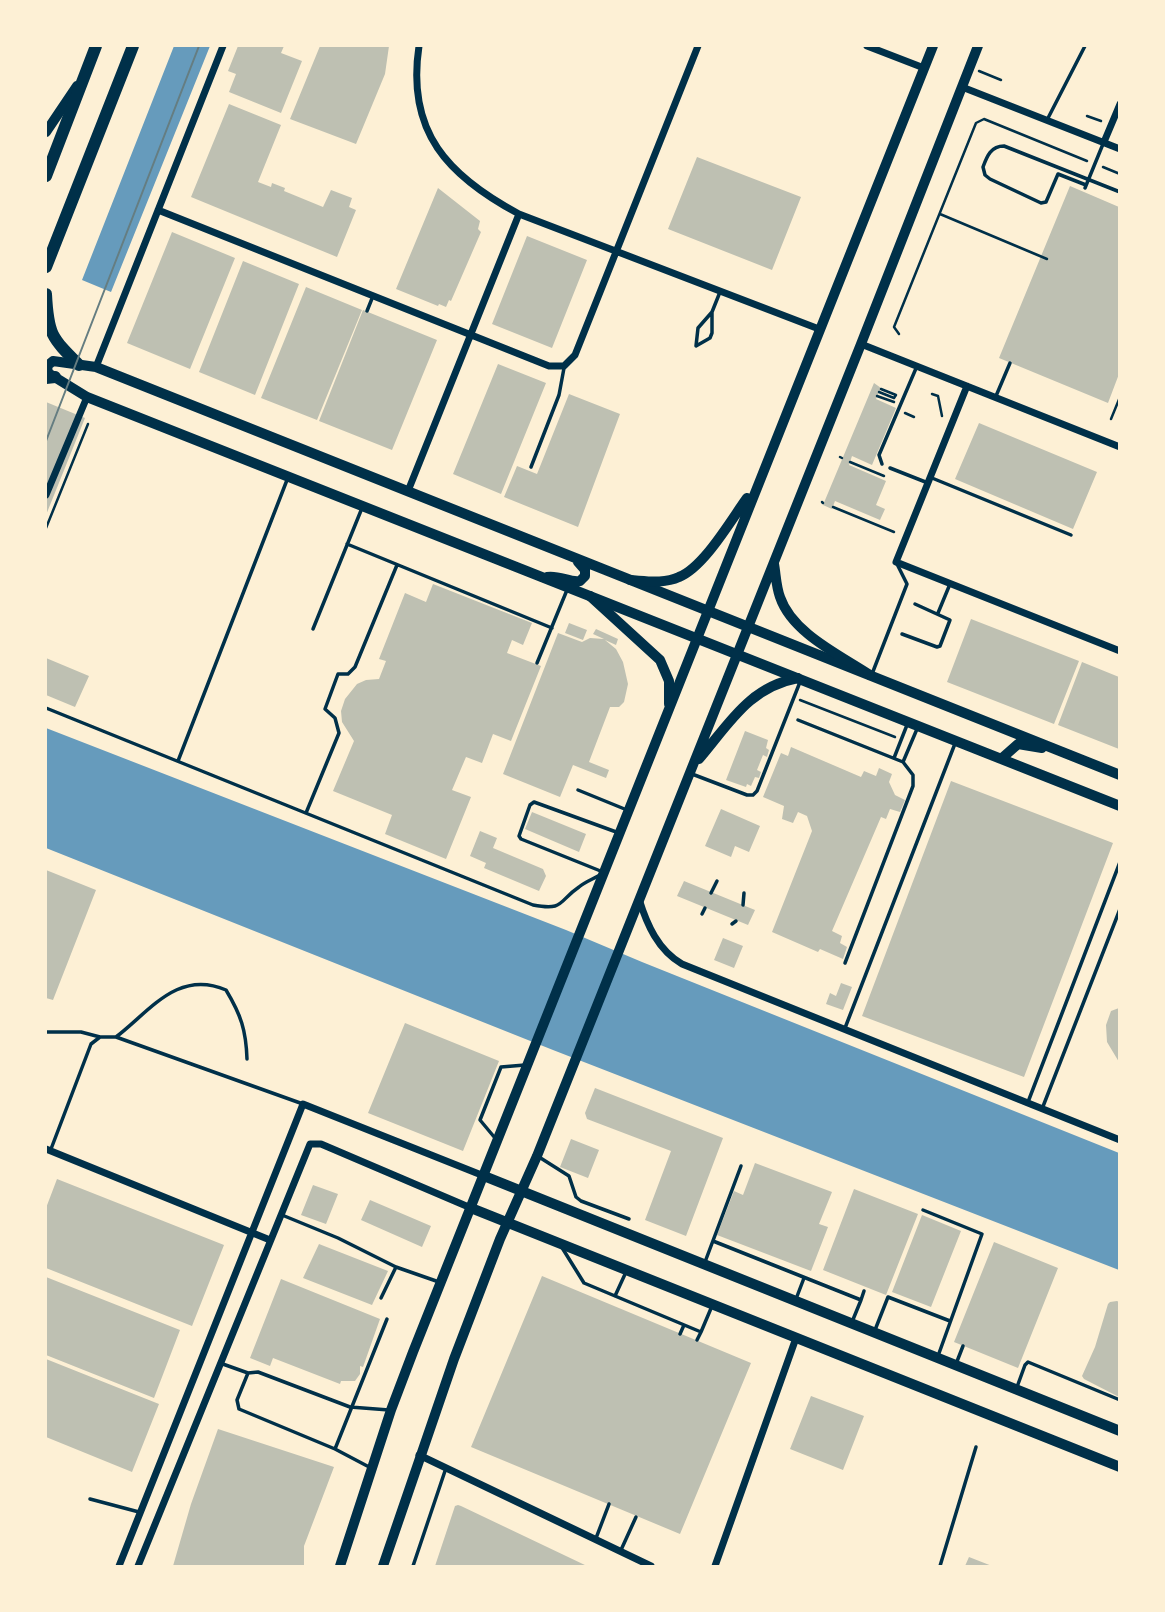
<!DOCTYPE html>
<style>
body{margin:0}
#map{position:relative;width:1165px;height:1612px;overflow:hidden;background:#fdf0d5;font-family:"Varela Round",sans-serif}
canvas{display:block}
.frame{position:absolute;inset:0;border:47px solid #fdf0d5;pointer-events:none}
</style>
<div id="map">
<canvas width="1165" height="1612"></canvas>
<div class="frame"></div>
</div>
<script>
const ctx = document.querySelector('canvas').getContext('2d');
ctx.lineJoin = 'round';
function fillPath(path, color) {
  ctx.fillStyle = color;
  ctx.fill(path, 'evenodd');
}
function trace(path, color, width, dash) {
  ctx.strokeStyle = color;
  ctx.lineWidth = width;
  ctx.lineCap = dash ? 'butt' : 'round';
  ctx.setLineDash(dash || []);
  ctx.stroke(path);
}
const water = new Path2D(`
 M174,46H210L111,292L82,280Z
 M46,728L566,930L642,962L1119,1153V1270L553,1050L46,848Z`);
const building = new Path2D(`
 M238,46H284L281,53L302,61L281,113L229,92L236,74L228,71Z
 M320,46H389L385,74L356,144L290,119Z
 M229,104L281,125L258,182L271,187L272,183L285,188L284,191L323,207L331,190L352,198L349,207L356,210L337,257L191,197Z
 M697,157L801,197L772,270L668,229Z
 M1070,186L1119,207V374L1108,403L999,358Z
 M438,188L480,221L478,229L481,232L451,301L449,300L446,307L439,304L438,306L396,289Z
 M172,232L235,258L190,369L127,343Z
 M527,236L587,260L552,348L492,324Z
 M243,261L299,284L255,395L199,372Z
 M306,287L362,310L317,420L261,398Z
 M363,310L437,340L392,450L319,421Z
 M498,364L546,383L501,494L453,474Z
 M874,383L881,388L876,399L896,408L872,465L852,456L849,465L886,481L876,505L885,509L880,520L835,501L832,509L823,505Z
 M569,394L620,414L578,527L504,497L517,466L537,474Z
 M46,402L85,418L46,515Z
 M979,423L1097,472L1073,529L955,479Z
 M433,584L532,623L523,645L512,640L507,653L541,666L511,741L493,734L482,763L466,757L452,790L471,797L446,859L385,834L392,815L333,791L354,741L342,722L341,711L345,699L357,684L366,680L379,679L386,661L379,659L405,593L426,602Z
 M971,619L1079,661L1054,724L947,682Z
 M569,623L587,630L583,640L565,633Z
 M596,629L618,639L616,645L605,640L616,649L623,662L628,684L624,702L619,707H610L589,762L609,770L606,778L573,765L560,797L503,774L558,633L582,642L590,638L604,639L593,634Z
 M46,658L89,676L75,707L46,695Z
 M1082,662L1119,677V749L1058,725Z
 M745,731L768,740L766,748L769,750L767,757L763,755L757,770L761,772L759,778L755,777L751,786L747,784L746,787L726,780Z
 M791,747L861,777L864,771L876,776L879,768L892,774L889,782L895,795L905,800L900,812L890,809L886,819L881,817L832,931L842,936L840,943L847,947L843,959L820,949L818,952L772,932L812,831L807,816L798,812L793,823L782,819L784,806L763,797L781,753L788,756Z
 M951,781L1113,843L1024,1077L862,1016Z
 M721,809L760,826L749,852L735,846L731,857L705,846Z
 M532,812L586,834L579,852L525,829Z
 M480,831L497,838L493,848L543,869L546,876L539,891L484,868L486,863L470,856Z
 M46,870L96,890L53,1000L46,998Z
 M684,881L755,910L748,925L677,896Z
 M723,938L743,946L734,968L714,960Z
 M841,983L852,987L843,1010L826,1004L830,993L836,996Z
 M1119,1008V1062L1107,1042L1106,1025L1111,1011Z
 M405,1023L499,1061L463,1151L368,1113Z
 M595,1088L723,1138L686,1236L645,1220L671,1151L587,1119L585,1113Z
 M571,1139L599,1150L588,1178L560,1167Z
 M755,1163L832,1192L819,1224L828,1227L811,1271L717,1235L734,1191L743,1195Z
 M57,1179L224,1245L192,1326L46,1268V1208Z
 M313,1185L338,1194L326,1224L301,1215Z
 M854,1189L918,1214L886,1295L823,1270Z
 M370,1200L431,1226L422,1247L361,1220Z
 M922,1215L961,1231L931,1307L892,1292Z
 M994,1242L1058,1268L1018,1368L954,1342Z
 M319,1244L388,1271L372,1305L303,1278Z
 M542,1276L751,1363L680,1534L471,1447Z
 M46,1277L180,1330L154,1398L46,1355Z
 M281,1279L380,1319L363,1367L360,1366V1374L355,1381H341L340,1384L273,1358L270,1366L250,1358Z
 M1117,1301L1119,1302V1397L1084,1379L1082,1376L1095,1347L1108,1304L1110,1302Z
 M46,1359L159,1404L132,1472L46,1437Z
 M811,1396L864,1416L843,1470L790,1449Z
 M218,1429L334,1467L304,1546V1566H173L191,1504Z
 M458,1505L461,1506L587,1566H435L455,1506Z
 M969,1557L992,1566H965Z`);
const path = new Path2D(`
 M979,71L1001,80
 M1087,116L1101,121
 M1103,167L1120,174
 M940,214L1047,259
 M899,334L894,327L976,123L984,119L1087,161
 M879,392L894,398L896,395L881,389
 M932,394L938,396L942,416
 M877,396L894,402
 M905,413L914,417
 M1111,419L1120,397
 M840,457L842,458
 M850,462L884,476
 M822,502L823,503
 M833,507L894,532
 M46,528L88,424
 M800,700L895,737`);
const service = new Path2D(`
 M1047,120L1085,46
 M1086,185L1058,174L1046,202L1041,203L990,179L985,175L983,167C987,156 991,146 1004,146L1120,192
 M1085,188L1103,144
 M367,311L373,296
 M712,312L698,328L696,346L710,338L712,333V312L720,292
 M996,396L1010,363
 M882,464L879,455L917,366
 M531,467L559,395L564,368
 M890,468L928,483
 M932,478L1071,535
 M347,544L552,628
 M938,613L950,584
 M313,629L362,508
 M902,634L937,647L940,646L950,620L915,604
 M537,663L567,590
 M872,674L907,584L897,564
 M46,708L533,905C565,911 558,901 579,887C585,882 593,879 600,875
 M798,720L903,762L913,775V786L845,963
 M894,758L907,725
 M178,761L287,480
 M903,762L917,729
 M692,774L747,795H753L757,791L800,682
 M578,790L627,810
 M306,813L339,733L335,718L325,709L338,674H348L355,667L397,565
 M603,872L521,839L519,836L530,805L534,802L619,833
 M711,893L717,881
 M743,905L744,893
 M702,914L705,908
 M732,924L736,921
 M845,1028L956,741
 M46,1032H81L100,1037
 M116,1037C150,1011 178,969 226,990C241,1015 246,1030 247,1059
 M1028,1102L1120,862
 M1042,1109L1120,909
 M495,1138L480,1120L501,1067L525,1065
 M51,1149L91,1044L100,1037H116L303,1104
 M539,1157L569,1176L576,1197L581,1201L629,1219
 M923,1210L982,1234L938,1356
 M282,1215L338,1238L396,1267L439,1282
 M713,1241L861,1300L852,1322
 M561,1246L584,1283L701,1332L712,1306
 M705,1262L741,1166
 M615,1296L626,1272
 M381,1298L396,1267
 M796,1299L804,1278
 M861,1300L864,1291
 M875,1330L888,1297L950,1321
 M680,1334L684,1325
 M697,1340L701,1332
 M220,1363L248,1373L258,1372L350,1407L389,1410
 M956,1364L963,1346
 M248,1373L237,1400L239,1409L335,1449L371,1468
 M1017,1387L1025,1365L1028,1362L1120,1400
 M335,1449L387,1319
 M90,1499L139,1512
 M596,1538L609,1504
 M621,1550L636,1517
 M413,1566L446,1468
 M940,1566L976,1447`);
const minor = new Path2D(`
 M419,46C406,132 448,176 519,214L819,329
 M867,46L924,68
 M962,87L1120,149
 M1104,142L1120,104
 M158,210L549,366H564L575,355L698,46
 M861,344L1120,447
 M96,367L223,46
 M967,386L896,562L1120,651
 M408,491L519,214
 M46,495L87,397
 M639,899C647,925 658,950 682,964L1120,1140
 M46,1149L270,1240
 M419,1455L651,1566
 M119,1566L303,1104L484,1176
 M138,1566L310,1144H321L471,1208
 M715,1566L796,1338`);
const tertiary = new Path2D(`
 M46,132L77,86
 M547,577C560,575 570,583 580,581L585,576V570L578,562
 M1001,759L1018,744L1042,748
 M1120,775L96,367L53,361L47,366L48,373L87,397L1120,806
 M484,1176L1120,1431
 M471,1208L1120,1467`);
const secondary = new Path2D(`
 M774,564C776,575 776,586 780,597C792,633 840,655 870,675
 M630,580C647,581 664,584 679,577C704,567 731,520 747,498
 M590,596L660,660L669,681V704
 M699,759C729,724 749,687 798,678
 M340,1566L391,1410L413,1352L933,46
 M383,1566L454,1359L500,1239L537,1156L861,344L978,46`);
const trunk = new Path2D(`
 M46,176L96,46
 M46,267L133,46
 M46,294C48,334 51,337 79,365
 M46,378L55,377`);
const tram = new Path2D(`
 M46,441L199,46`);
fillPath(water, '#669bbc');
fillPath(building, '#bec0b2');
trace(path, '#003049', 2.5);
trace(service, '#003049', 3.5);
trace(minor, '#003049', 7);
trace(tertiary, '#003049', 10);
trace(secondary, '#003049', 10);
trace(trunk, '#003049', 12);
trace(tram, '#657d81', 2);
</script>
